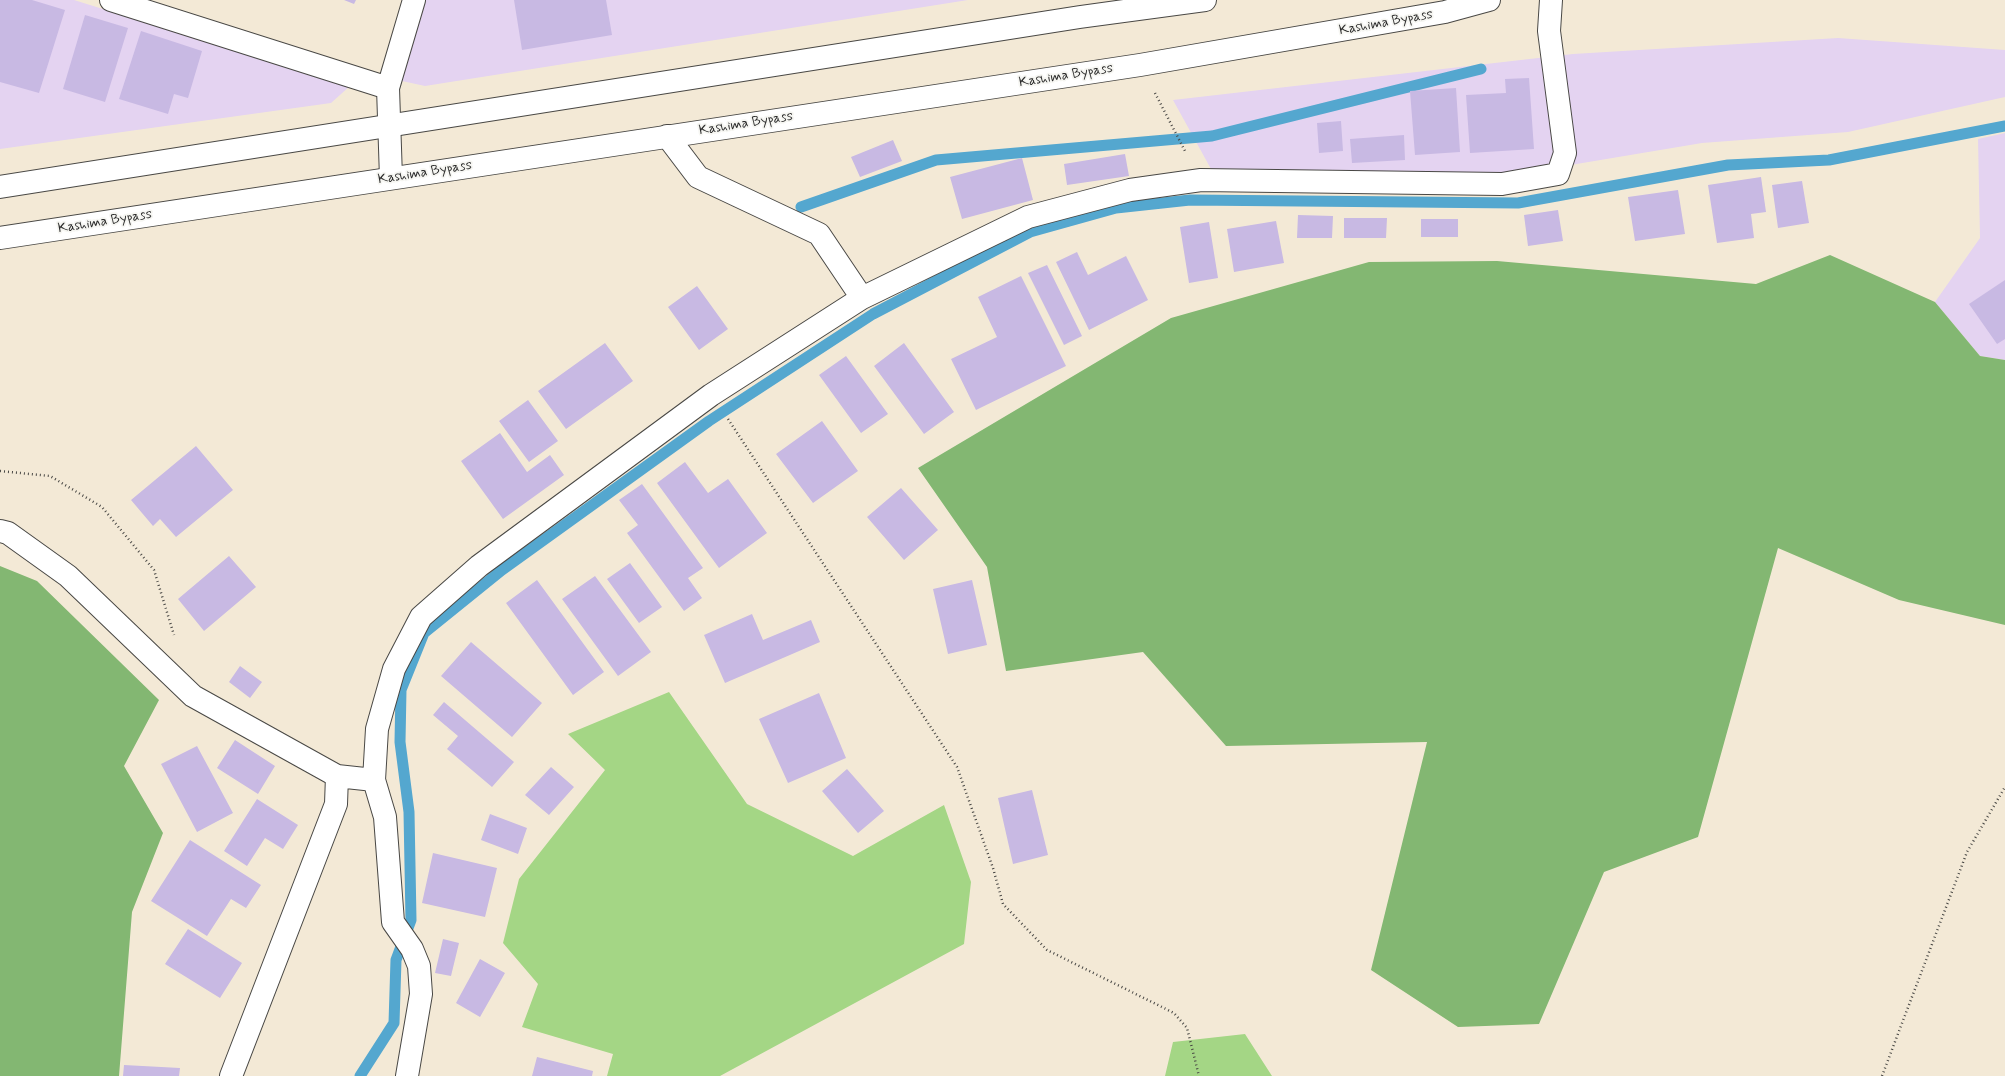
<!DOCTYPE html>
<style>
body{margin:0}
canvas{display:block;background:#f3e9d6}
</style>
<canvas width="2005" height="1076"></canvas>
<script>
const ctx = document.querySelector('canvas').getContext('2d');
ctx.lineJoin = 'round';
function fillPath(path, color) {
  ctx.fillStyle = color;
  ctx.fill(path, 'evenodd');
}
function trace(path, color, width, dash) {
  ctx.strokeStyle = color;
  ctx.lineWidth = width;
  ctx.lineCap = dash ? 'butt' : 'round';
  ctx.setLineDash(dash || []);
  ctx.stroke(path);
}
function drawText(font, color, halo, rows, align = 'center') {
  ctx.font = font + ' Mynerve,sans-serif';
  ctx.lineWidth = 3.5;
  ctx.setLineDash([]);
  ctx.textBaseline = 'middle';
  ctx.strokeStyle = halo;
  ctx.fillStyle = color;
  for (const [text, x, y, turn = 0] of rows) {
    ctx.save();
    ctx.translate(x, y);
    ctx.rotate((+turn || 0) * Math.PI / 180);
    ctx.textAlign = isNaN(turn) ? turn : align;
    if (halo) ctx.strokeText(text, 0, 0);
    ctx.fillText(text, 0, 0);
    ctx.restore();
  }
}
const built = new Path2D(`
 M0,0H74L350,86L331,103L0,149Z
 M426,0H968L425,86L402,81Z
 M1838,38L2005,50V97L1848,132L1702,143L1493,178L1211,169L1173,100L1573,54Z
 M2005,133V360L1980,356L1935,302L1980,238L1978,139Z`);
const green = new Path2D(`
 M669,692L747,804L853,856L944,805L971,882L964,944L720,1076H607L613,1054L522,1027L538,984L503,943L519,879L605,770L568,734Z
 M1245,1034L1272,1076H1165L1173,1042Z`);
const forest = new Path2D(`
 M1830,255L1935,302L1980,356L2005,360V625L1899,600L1778,548L1698,837L1604,872L1539,1024L1458,1027L1371,970L1427,742L1226,746L1143,652L1006,671L987,567L918,468L1171,318L1369,262L1497,261L1756,284Z
 M0,566L37,581L159,700L124,766L163,833L132,912L119,1076H0Z`);
const stream = new Path2D(`
 M801,207L936,160L1212,136L1481,69
 M360,1076L394,1023L396,960L411,920L409,812L400,742L401,690L424,633L502,570L709,421L873,314L1030,232L1116,208L1190,200L1518,203L1728,165L1829,160L2005,126`);
const building = new Path2D(`
 M0,0H32L65,10L39,93L0,82Z
 M344,0H356L354,4Z
 M514,0H606L612,35L522,50Z
 M85,15L128,28L105,102L63,89Z
 M141,31L202,51L188,98L174,94L168,114L119,99Z
 M1529,78L1534,149L1470,153L1466,95L1506,93L1505,79Z
 M1456,88L1460,152L1415,155L1410,91Z
 M1341,121L1343,151L1319,153L1317,123Z
 M1404,135L1405,160L1352,163L1350,139Z
 M893,140L902,161L860,177L851,157Z
 M1125,154L1129,176L1067,185L1064,164Z
 M1022,158L1033,200L962,219L950,177Z
 M1761,177L1766,212L1751,214L1754,238L1717,243L1708,185Z
 M1802,181L1809,223L1778,228L1772,185Z
 M1678,190L1685,234L1635,241L1628,197Z
 M1558,210L1563,241L1528,246L1524,215Z
 M1298,215L1333,216L1332,238H1297Z
 M1344,218H1387L1386,238H1344Z
 M1421,219H1458V237H1421Z
 M1276,221L1284,263L1234,272L1227,229Z
 M1209,222L1218,278L1189,283L1180,227Z
 M1077,252L1088,275L1126,256L1148,300L1089,330L1056,262Z
 M1047,265L1082,336L1064,345L1028,273Z
 M1021,276L1066,366L976,410L951,359L997,337L978,297Z
 M2005,280V339L1997,344L1969,304Z
 M697,286L728,329L699,350L668,307Z
 M605,343L633,381L566,429L538,391Z
 M904,343L954,412L924,434L874,366Z
 M846,356L888,414L861,433L819,375Z
 M528,400L558,441L529,462L499,421Z
 M822,421L858,471L813,503L776,454Z
 M500,433L527,472L550,455L564,475L503,519L461,461Z
 M196,446L233,490L176,537L160,519L153,526L131,500Z
 M685,462L708,493L728,479L767,533L719,568L657,483Z
 M642,484L703,568L688,578L702,598L684,611L627,533L638,525L619,500Z
 M901,488L938,530L904,560L867,517Z
 M229,556L256,587L204,631L178,599Z
 M630,563L662,607L639,623L607,579Z
 M595,576L651,652L618,676L562,599Z
 M537,580L604,672L573,695L506,603Z
 M972,580L987,645L948,654L933,589Z
 M752,614L763,640L811,620L820,642L725,683L704,635Z
 M471,642L542,703L512,737L441,676Z
 M240,666L262,682L250,698L229,682Z
 M819,693L846,758L788,783L759,719Z
 M444,702L514,762L492,787L447,749L458,736L433,715Z
 M235,740L275,766L258,794L217,768Z
 M197,746L233,813L197,832L161,764Z
 M551,767L574,787L549,815L525,795Z
 M847,769L884,811L858,833L822,791Z
 M1032,790L1048,855L1013,864L998,798Z
 M257,799L298,825L283,849L265,838L247,866L224,851Z
 M490,814L527,828L518,854L481,840Z
 M190,840L261,885L246,908L231,899L207,936L151,901Z
 M433,853L497,868L485,917L422,903Z
 M188,929L242,963L220,998L165,964Z
 M443,939L459,943L451,976L435,973Z
 M480,959L505,973L480,1017L456,1003Z
 M537,1057L593,1071L592,1076H532Z
 M124,1065L180,1068L179,1076H123Z`);
const path = new Path2D(`
 M1155,93L1186,153
 M728,419L957,767L993,868L1003,904L1047,950L1174,1013L1187,1028L1199,1076
 M0,471L50,476L102,507L154,570L174,635
 M1882,1076L1967,852L2005,787`);
const minor = new Path2D(`
 M111,0L388,88
 M667,136L698,177L819,234L862,298
 M391,178L388,88L414,0
 M0,531L8,533L68,576L193,696L337,776L374,780
 M231,1076L336,804L337,776
 M407,1076L421,994L419,966L412,949L393,922L385,817L374,780L377,729L394,669L421,617L479,566L711,395L862,298L1028,217L1130,190L1201,180L1502,184L1558,174L1565,153L1549,31L1551,0`);
const trunk = new Path2D(`
 M0,187L1080,17L1205,0
 M0,238L1140,65L1445,12L1489,0`);
const streetNames = [
 ["Kashima Bypass",1386,23,-10],
 ["Kashima Bypass",1066,76,-9],
 ["Kashima Bypass",746,124,-9],
 ["Kashima Bypass",425,173,-9],
 ["Kashima Bypass",105,222,-9]
];
fillPath(built, '#e4d3f1');
fillPath(green, '#a4d685');
fillPath(forest, '#83b772');
trace(stream, '#54a7cf', 11);
fillPath(building, '#c8b9e3');
trace(minor, '#494845', 24);
trace(trunk, '#494845', 24);
trace(path, '#494845', 2.5, [1, 3]);
trace(minor, '#fff', 22);
trace(trunk, '#fff', 22);
drawText('14px', '#2b2b2b', '#f6f6f2', streetNames);
</script>
